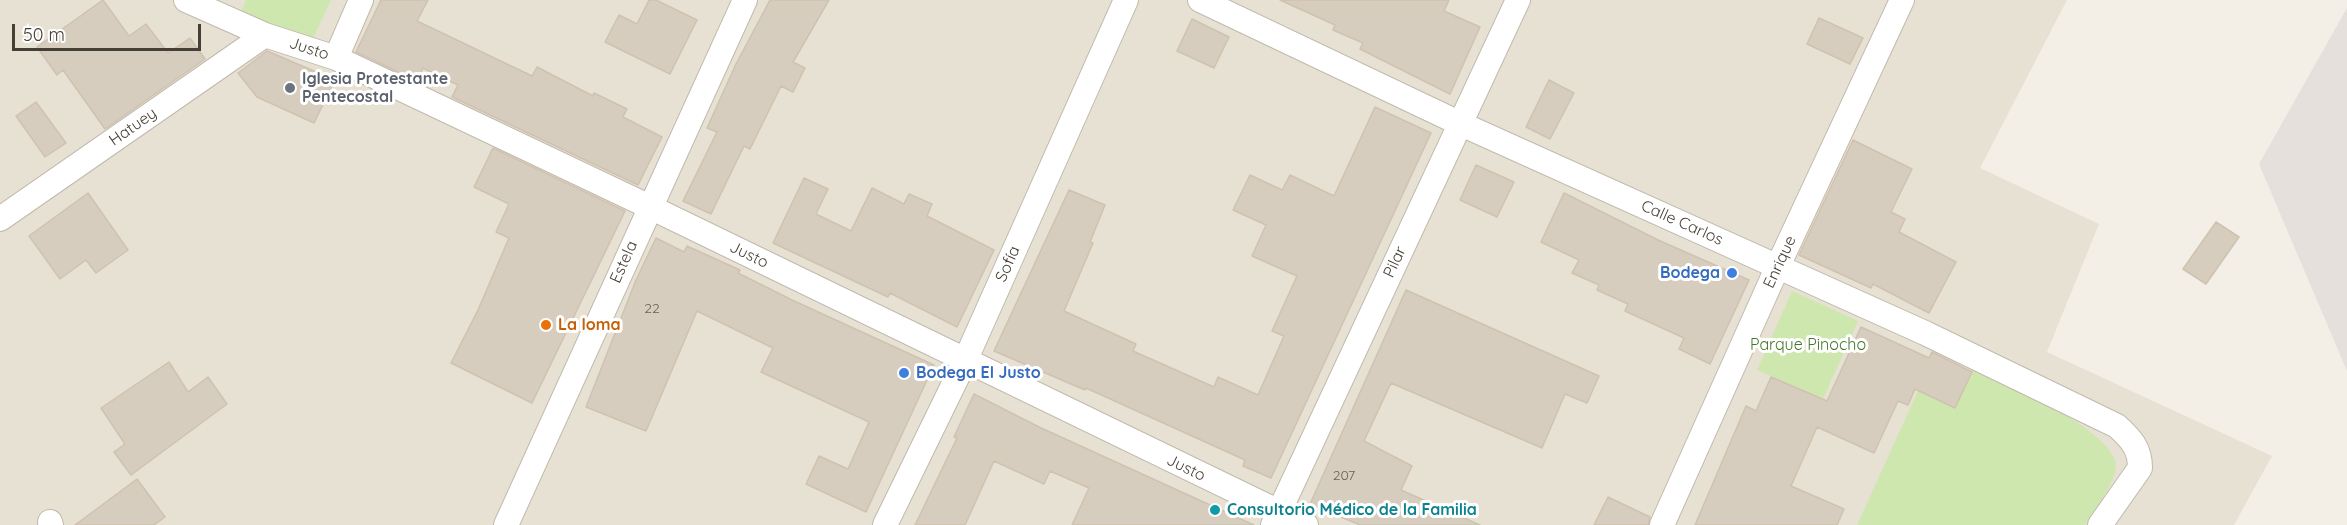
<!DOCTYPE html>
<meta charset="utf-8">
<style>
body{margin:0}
#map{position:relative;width:2347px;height:525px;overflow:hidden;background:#f3efe6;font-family:Quicksand,sans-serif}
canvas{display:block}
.scale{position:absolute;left:12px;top:24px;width:189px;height:27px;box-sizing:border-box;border:3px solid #463f35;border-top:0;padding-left:8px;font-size:18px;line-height:21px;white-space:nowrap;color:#463f35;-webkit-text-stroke:4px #fff;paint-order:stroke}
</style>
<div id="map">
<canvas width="2347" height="525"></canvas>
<div class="scale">50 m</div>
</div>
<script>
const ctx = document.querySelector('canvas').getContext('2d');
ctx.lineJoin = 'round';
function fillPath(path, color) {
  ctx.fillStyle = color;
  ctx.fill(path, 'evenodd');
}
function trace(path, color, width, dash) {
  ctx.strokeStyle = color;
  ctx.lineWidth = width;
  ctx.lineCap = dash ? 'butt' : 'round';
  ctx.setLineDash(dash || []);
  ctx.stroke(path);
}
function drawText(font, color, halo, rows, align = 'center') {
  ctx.font = font + ' Quicksand,sans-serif';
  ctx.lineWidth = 6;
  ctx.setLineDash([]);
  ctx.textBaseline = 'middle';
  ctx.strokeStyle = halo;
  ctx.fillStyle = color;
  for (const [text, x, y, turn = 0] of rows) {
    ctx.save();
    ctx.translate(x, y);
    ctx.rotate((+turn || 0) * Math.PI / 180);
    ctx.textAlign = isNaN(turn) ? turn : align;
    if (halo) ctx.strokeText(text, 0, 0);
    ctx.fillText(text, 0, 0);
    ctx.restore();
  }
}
const residential = new Path2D(`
 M0,0H2067L1980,168L2099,224L2047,352L2272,456L2234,525H0Z`);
const industrial = new Path2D(`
 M2347,8V371L2259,164Z`);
const green = new Path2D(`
 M246,0H331L310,45L241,12Z
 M1792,291L1858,321L1823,399L1757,370Z
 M1974,367C2005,384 2111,429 2116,464C2118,479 2093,512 2085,525H1857L1918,391L1955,408Z`);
const building = new Path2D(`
 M103,0L129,36L146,24L168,53L190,38L205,59L105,129L63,70L57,75L37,47Z
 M381,0H428L417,21L532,76L537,67L593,96L594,93L627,109L623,117L662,137L638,185L452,97L458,85L423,68L417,81L356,52Z
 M649,0H656L697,20L670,74L605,42L619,15L637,24Z
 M770,0H829L793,62L805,68L793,92L781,86L750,149L744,146L711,214L683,201L717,132L707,128L736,64Z
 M1280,0H1449L1444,11L1480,27L1450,94L1360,49L1363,43L1333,30L1335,25Z
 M1819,18L1863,38L1850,64L1807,44Z
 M1192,19L1229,37L1214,68L1177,51Z
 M267,51L335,80L314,123L257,97L238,73Z
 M1549,80L1574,93L1550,139L1526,127Z
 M36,102L66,143L45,157L16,116Z
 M1375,107L1431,133L1271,478L1243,466L1245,460L1086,388L1085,390L994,351L1069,190L1105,205L1090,242L1093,243L1064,311L1136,344L1133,351L1214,387L1218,377L1258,395L1284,336L1272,331L1297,276L1252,256L1266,225L1233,210L1250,175L1282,190L1290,175L1334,196Z
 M1853,140L1912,169L1891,212L1905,219L1899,232L1956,262L1929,313L1873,284L1871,288L1799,255Z
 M493,148L625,211L532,403L451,363L478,310L509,238L496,232L509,204L474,187Z
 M1476,165L1514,182L1497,217L1460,200Z
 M804,178L828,189L816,214L851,231L872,188L904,204L909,194L932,204L927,216L994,250L957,327L890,293L888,297L773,243Z
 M88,193L128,250L96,273L86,260L60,279L29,236Z
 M1564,193L1658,240L1749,280L1710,364L1679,349L1684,338L1625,311L1628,304L1597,290L1599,285L1572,273L1579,260L1541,242Z
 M2216,222L2239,237L2206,284L2183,269Z
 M656,238L684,252L687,246L740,270L738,273L792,300L934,365L866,512L806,484L819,456L848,469L869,422L761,372L773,348L697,311L646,431L586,407L636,280Z
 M1406,290L1599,376L1587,403L1565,394L1542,448L1391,383L1364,441L1412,466L1401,490L1480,525H1360L1310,504Z
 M1861,327L1929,358L1932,352L1972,372L1955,408L1915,389L1908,405L1898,401L1874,453L1817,427L1791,486L1844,509L1837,525H1695L1746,406L1756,411L1771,377L1827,401Z
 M169,362L188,392L208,377L227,404L131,475L114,452L125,444L101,408Z
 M974,394L1039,427L1254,525H1072L1089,488L1050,471L1044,484L994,461L965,525H915L957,438L954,437Z
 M137,479L165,517L154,525H75Z
 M1608,497L1650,517L1648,525H1594Z`);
const minor = new Path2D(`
 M186,0L265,35L336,58L650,207L1306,525
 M1200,0L1461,124L1925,333L2117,426C2131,439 2140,448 2140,468L2100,525
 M336,58L361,0
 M0,219L265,35
 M50,522L51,525
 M506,525L745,0
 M885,525L965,361L1126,0
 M1273,525L1518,0
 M1662,525L1778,266L1902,0`);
const markers = [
 [290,88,6,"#6b7280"],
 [1732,273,6,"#3f7fe0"],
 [546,325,6,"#e8710a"],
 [904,373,6,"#3f7fe0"],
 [1215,510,6,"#0f9aa8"]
];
const numberNames = [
 ["22",652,309],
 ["207",1344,476]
];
const streetNames = [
 ["Justo",309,49,18],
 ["Hatuey",133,127,-35],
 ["Calle Carlos",1682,223,24],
 ["Justo",749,255,26],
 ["Estela",624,262,-66],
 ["Pilar",1395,262,-65],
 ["Enrique",1780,262,-65],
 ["Sofía",1008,264,-66],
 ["Justo",1186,468,26]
];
const worshipNames = [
 ["Iglesia Protestante",302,79],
 ["Pentecostal",302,97]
];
const shopNames = [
 ["Bodega",1720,273],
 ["Bodega El Justo",916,373,"left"]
];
const foodNames = [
 ["La loma",558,325]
];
const parkNames = [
 ["Parque Pinocho",1808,345]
];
const cultureNames = [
 ["Consultorio Médico de la Familia",1227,510]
];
fillPath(residential, '#e7e1d4');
fillPath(industrial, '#e5e0db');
fillPath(green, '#cee7af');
fillPath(building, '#d7cdbe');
trace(building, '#cfc2af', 1.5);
trace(minor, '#c1b9ac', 26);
trace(minor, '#fff', 24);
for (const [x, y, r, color] of markers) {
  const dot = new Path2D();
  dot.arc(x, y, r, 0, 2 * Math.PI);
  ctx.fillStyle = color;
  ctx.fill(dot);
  trace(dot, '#fff', 2);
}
drawText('14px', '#6a6257', null, numberNames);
drawText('16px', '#463f35', '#fff', streetNames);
drawText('bold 16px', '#5b616d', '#fff', worshipNames, 'left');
drawText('bold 16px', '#366cbe', '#fff', shopNames, 'right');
drawText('bold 16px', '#c56008', '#fff', foodNames, 'left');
drawText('16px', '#477729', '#fff', parkNames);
drawText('bold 16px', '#0d838f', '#fff', cultureNames, 'left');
</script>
